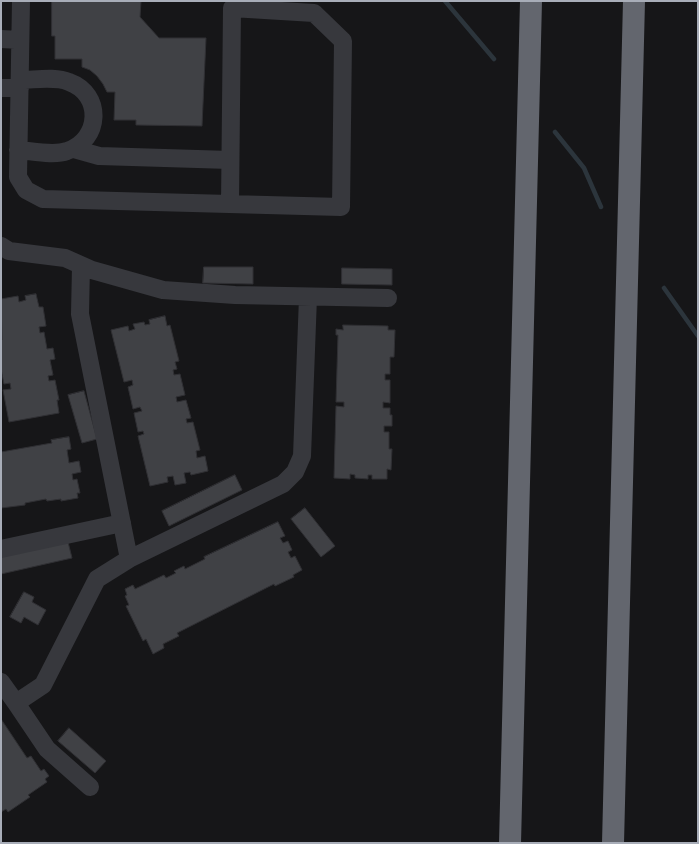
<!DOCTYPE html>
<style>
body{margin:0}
#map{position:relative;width:699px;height:844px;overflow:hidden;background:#161618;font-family:Montserrat,sans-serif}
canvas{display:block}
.frame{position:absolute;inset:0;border:2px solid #a8adb8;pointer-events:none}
</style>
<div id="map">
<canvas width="699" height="844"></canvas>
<div class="frame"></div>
</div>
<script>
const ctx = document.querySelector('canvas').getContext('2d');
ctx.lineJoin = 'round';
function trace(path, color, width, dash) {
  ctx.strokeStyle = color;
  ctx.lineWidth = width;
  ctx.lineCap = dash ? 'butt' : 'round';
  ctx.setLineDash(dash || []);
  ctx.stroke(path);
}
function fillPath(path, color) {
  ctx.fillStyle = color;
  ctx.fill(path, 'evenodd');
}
const stream = new Path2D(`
 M445,1L494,59
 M555,132L584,168L601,207
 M664,288L698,336`);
const building = new Path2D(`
 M52,1H141L140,17L159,38H206L202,126L136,125V120H114L115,92H107L103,84L97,76L90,70L82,67V59H55V36H52Z
 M204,267H253V284L203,283Z
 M342,268L392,269V285L342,284Z
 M36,294L39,307H43L46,326L39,327L40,333L44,332L47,349L53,348L55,359L50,360L53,375L48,376L49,381L55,380L59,400H57L59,413L9,422L3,390L11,389L10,383L4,384L1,369V341L2,340L1,299L18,296L19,302L26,300L25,296Z
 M165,316L167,326L170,325L179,361L175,362L177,369L173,370L174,375L180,374L185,395L176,397L177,402L186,400L191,418L186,419L187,423L193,422L200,450L196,451L197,458L205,456L208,471L191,475L190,472L184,473L186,483L175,485L173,476L167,477L168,482L150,486L138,436L144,434L143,431L138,432L134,413L142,411L140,407L133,409L128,387L133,385L132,380L124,382L111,330L128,326L129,331L135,329L133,324L144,322L145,325L150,324L149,320Z
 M343,325L388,326V330H395L394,357H390V374H385V380H390V403L383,402V408H390V415H392V426H384V432H389V449H392L391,470L387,469V479H372V475H368V479L355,478V475L350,474V479L334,478L336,406L344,407V402H336L338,335H336V329L343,330Z
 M84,391L97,439L82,443L68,395Z
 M69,437L71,449L67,450L69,463L79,461L81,472L72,474L73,480L77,479L80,493H77L78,498L61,501V499L47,501L46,499L25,503V505L1,508V452L52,443L51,440Z
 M235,475L242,490L169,526L162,511Z
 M305,508L335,546L321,557L291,519Z
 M278,522L285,536L280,538L283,543L288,541L292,550L288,552L291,558L295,556L302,570L293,575L294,577L275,586L274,584L177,633L179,636L163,644L164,648L153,654L146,639L143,641L126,606L129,605L125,596L127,595L125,589L133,585L135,589L164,575L166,578L176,573L174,571L184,566L185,569L205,559L204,557Z
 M68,542L72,558L1,574V557Z
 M24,592L34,597L32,602L46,610L38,625L24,617L21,623L10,617Z
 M1,719L27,758L31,756L41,771L44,769L49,776L45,779L47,782L28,795L30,797L8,812L6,809L1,812Z
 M69,728L106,761L95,773L58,741Z`);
const minor = new Path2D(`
 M21,1L18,177L26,190L43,199L341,207L343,41L314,13L232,8L230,204
 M1,39L20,40
 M1,88H20
 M74,149L99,156L230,160
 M18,150C32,151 54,156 67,151C101,140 103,94 69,82C55,76 35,80 20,80
 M1,246L9,251L65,258L92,270L163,290L235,295L388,298
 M81,266L80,314L129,559
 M1,549L122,523
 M1,682L16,703L43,685L97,579L129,559L283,484L295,472L302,456L308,297
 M16,703L47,749L90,787`);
const highway = new Path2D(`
 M510,843L531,1
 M613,843L634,1`);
trace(stream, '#2c353c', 4.5);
fillPath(building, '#404145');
trace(building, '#303034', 1);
trace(minor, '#37383d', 18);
trace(highway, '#63666e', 22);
</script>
